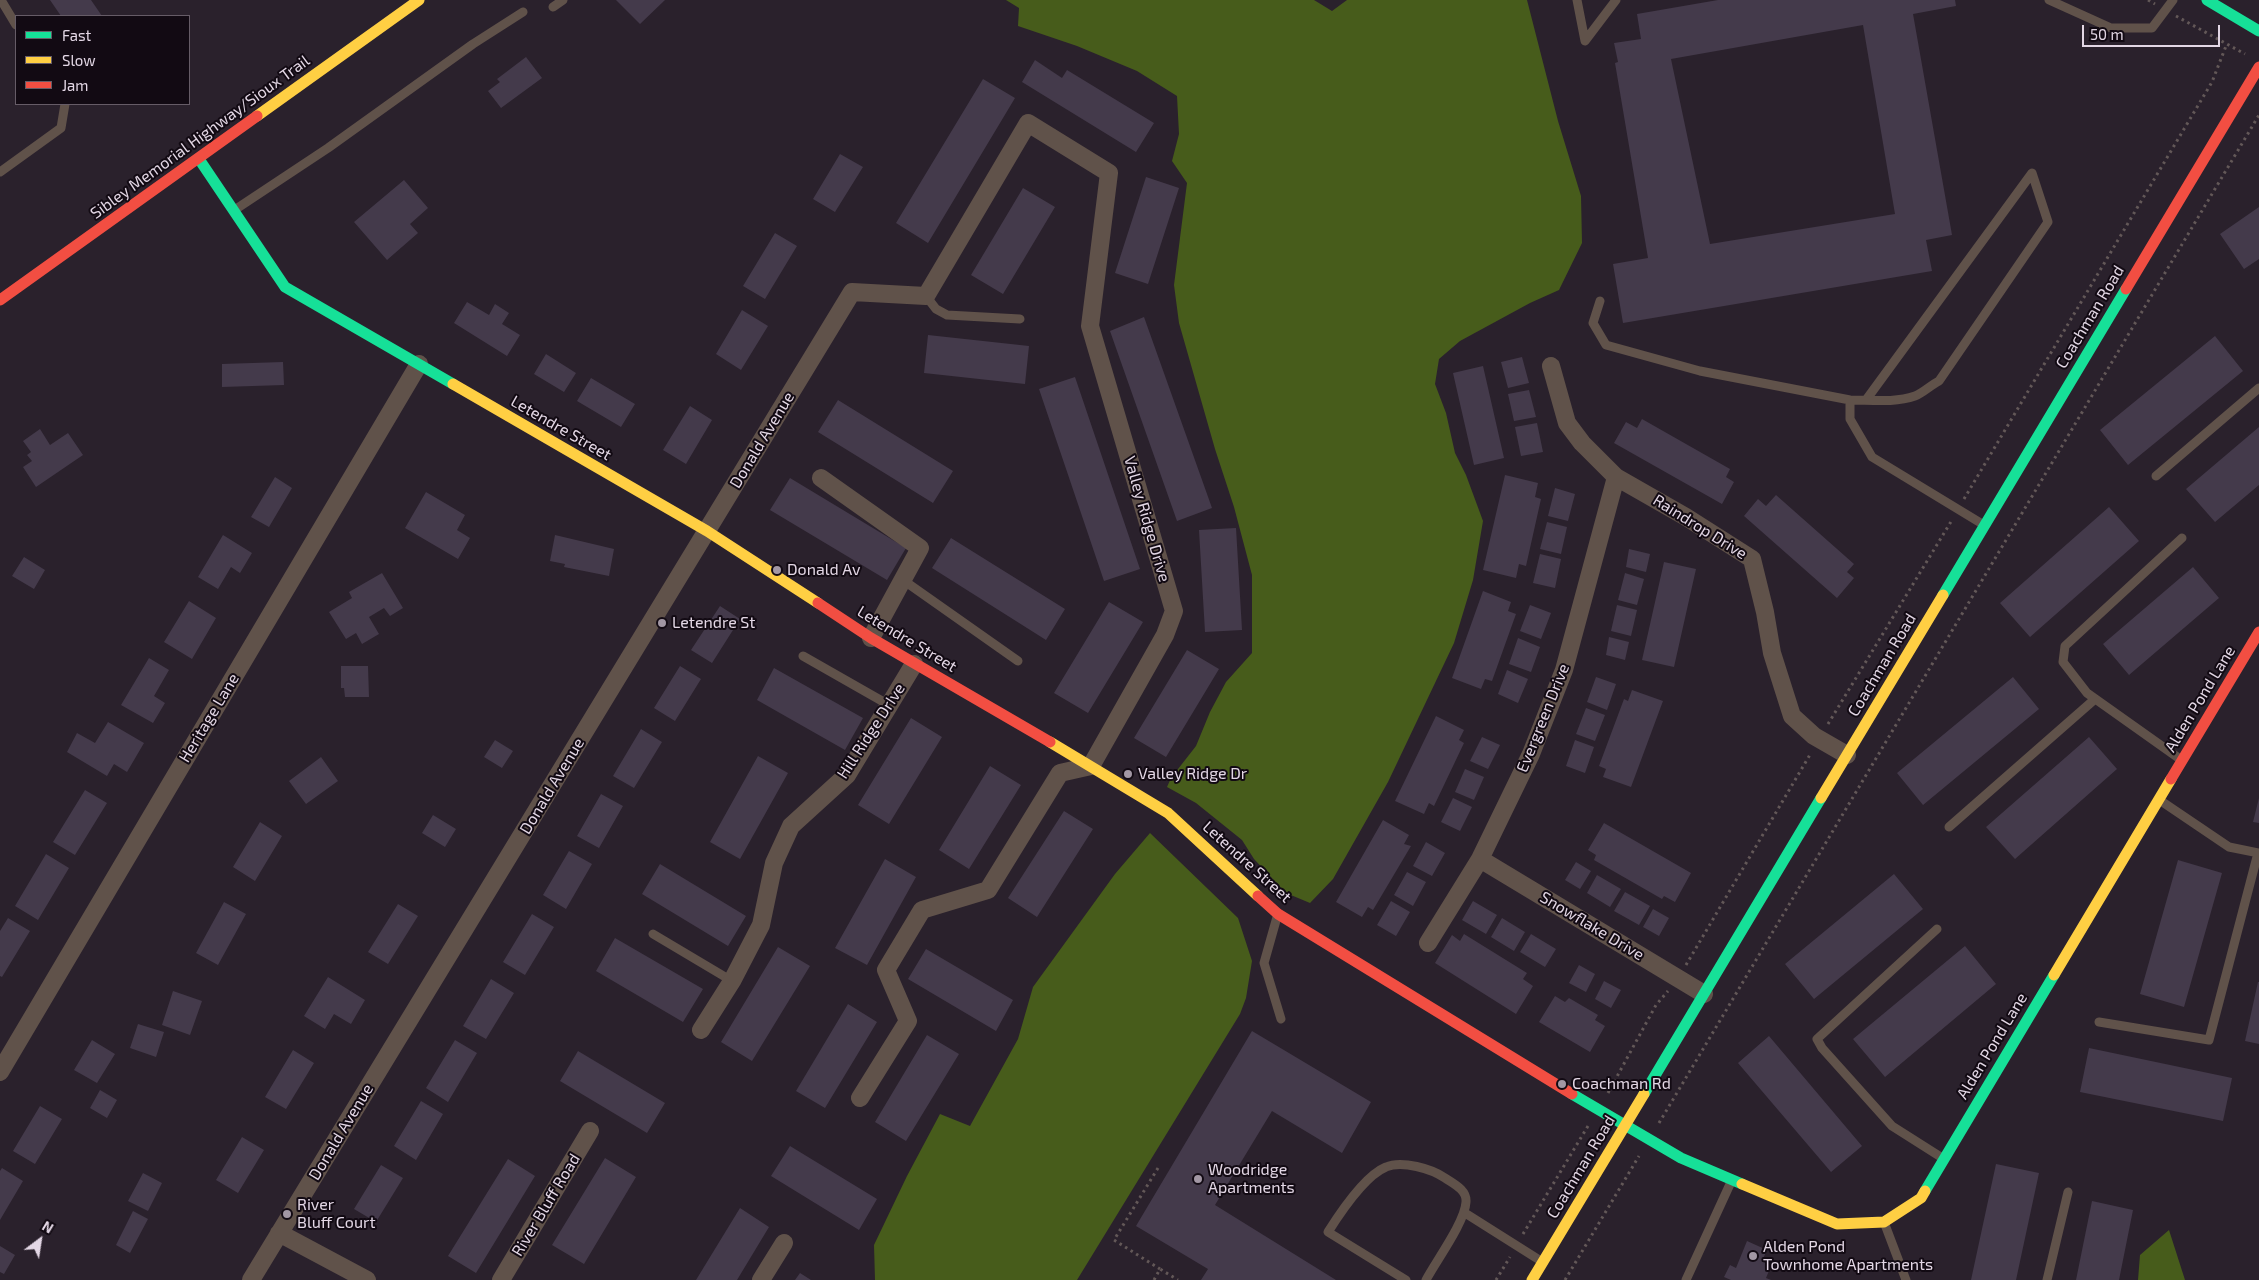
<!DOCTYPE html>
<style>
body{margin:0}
#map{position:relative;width:2259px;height:1280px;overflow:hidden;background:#2a212c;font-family:"Exo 2",sans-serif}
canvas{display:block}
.legend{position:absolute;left:15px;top:15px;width:175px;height:90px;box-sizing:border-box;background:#120a13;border:1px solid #665c67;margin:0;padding:6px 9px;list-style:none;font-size:15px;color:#e3d7e5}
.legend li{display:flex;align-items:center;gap:10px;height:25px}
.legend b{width:25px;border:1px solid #665c67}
.north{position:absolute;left:15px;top:1215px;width:50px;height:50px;-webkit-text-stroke:4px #120a13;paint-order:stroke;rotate:31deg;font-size:14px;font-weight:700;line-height:20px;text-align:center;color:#e3d7e5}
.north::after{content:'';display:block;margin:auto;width:18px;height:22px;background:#e3d7e5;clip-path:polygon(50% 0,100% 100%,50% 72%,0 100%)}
.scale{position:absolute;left:2082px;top:25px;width:138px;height:22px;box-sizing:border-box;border:2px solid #e3d7e5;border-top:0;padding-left:6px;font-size:15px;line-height:18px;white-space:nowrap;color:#e3d7e5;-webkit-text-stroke:4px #120a13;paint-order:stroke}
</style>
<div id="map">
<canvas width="2259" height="1280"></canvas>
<ul class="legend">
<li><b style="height:6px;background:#16e098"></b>Fast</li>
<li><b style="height:6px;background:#ffcf43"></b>Slow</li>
<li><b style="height:6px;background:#f24e42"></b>Jam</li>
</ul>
<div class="north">N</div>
<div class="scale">50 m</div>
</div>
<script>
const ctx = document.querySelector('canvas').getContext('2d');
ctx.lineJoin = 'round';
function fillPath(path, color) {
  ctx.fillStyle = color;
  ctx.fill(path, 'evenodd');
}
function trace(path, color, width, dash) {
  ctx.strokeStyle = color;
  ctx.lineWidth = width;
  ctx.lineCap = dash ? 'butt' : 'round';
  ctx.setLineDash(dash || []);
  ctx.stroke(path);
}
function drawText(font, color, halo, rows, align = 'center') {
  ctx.font = font + ' "Exo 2",sans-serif';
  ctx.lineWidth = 4;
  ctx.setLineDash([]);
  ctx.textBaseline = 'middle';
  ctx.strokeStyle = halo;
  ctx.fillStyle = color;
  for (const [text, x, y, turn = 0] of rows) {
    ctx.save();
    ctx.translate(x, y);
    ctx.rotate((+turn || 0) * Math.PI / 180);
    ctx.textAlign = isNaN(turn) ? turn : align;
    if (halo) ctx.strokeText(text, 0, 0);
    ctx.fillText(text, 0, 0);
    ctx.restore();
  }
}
const forest = new Path2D(`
 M1006,0H1314L1332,11L1347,0H1527L1558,121L1581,196L1582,243L1559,290L1530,303L1460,341L1439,359L1435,384L1446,413L1455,453L1466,475L1483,521L1473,580L1454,643L1388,782L1333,879L1310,903L1286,893L1254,859L1242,840L1196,803L1167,787L1171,778L1196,746L1210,712L1226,682L1252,653V575L1234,507L1215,449L1179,323L1174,285L1187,183L1172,161L1179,134L1177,96L1137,71L1077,46L1018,26L1019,8Z
 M1150,833L1238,918L1252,961L1246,998L1240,1014L1077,1280H875L874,1245L907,1176L940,1114L970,1126L1018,1039L1033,987L1115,874Z
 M2169,1230L2185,1280H2138L2140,1255Z`);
const building = new Path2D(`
 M50,0H91L102,16H61Z
 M616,0H665L640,24Z
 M1718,0H1955L1956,6L1913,14L1952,235L1926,240L1932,271L1623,323L1613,264L1648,258L1615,63L1618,62L1614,43L1641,39L1637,14ZM1863,25L1895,214L1710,244L1671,59Z
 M526,57L542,78L501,108L488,91L500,82L497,79Z
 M1035,60L1062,78L1067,70L1154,123L1136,152L1022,82Z
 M983,79L1015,98L928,243L896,223Z
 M840,154L863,167L835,212L813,199Z
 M1146,177L1179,188L1148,284L1115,273Z
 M404,180L428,208L410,224L418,233L387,260L354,222Z
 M1023,188L1055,207L1003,294L971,275Z
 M2259,207V259L2244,269L2220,234Z
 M775,233L797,246L765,299L743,286Z
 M467,302L489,315L495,304L509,313L502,324L520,335L507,356L454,323Z
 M742,310L768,326L741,370L716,354Z
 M1144,317L1212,508L1177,521L1110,331Z
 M928,335L1029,346L1025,384L924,373Z
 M2215,336L2243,371L2128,465L2100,430Z
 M546,354L576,373L564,392L534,374Z
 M1522,357L1529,383L1508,388L1501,362Z
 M283,362L284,385L222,387V364Z
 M1483,366L1504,458L1474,465L1453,373Z
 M1075,377L1140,569L1104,581L1039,389Z
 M591,378L635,404L621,427L577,401Z
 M1529,390L1536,417L1514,421L1508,394Z
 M838,400L953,471L933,503L818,432Z
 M690,406L712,420L686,464L663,450Z
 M1642,419L1730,469L1726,477L1734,482L1722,504L1614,443L1626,422L1637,428Z
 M1537,423L1543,452L1521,456L1515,427Z
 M2259,427V485L2215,522L2186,489Z
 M40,429L50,445L68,433L83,455L36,487L23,467L32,461L27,455L31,452L23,441Z
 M1505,475L1538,483L1535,497L1541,499L1526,566L1519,564L1516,578L1483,570Z
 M275,477L292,488L269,527L251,517Z
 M790,478L906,548L887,580L770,510Z
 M1555,488L1575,494L1568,521L1548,516Z
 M426,492L465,515L457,530L470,538L458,559L405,528Z
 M1776,495L1854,564L1847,572L1854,578L1837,598L1744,516L1758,499L1766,506Z
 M2109,507L2139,541L2030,637L2000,603Z
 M1547,522L1567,527L1561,554L1540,549Z
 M1236,528L1242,630L1205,632L1199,530Z
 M223,535L252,553L240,573L231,567L218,589L198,577Z
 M555,535L614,549L609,576L564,567L565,564L550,561Z
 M951,538L1065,609L1046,640L932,568Z
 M1629,549L1650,554L1646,572L1626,567Z
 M1540,554L1561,559L1555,588L1533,583Z
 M24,557L45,570L34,589L12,576Z
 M1664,562L1696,569L1674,667L1642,660Z
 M2193,567L2219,598L2129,675L2103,644Z
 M382,573L403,608L390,616L384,608L369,617L379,634L362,644L356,633L346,639L329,612L352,598L349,592Z
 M1625,573L1644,579L1637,605L1618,600Z
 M1483,591L1511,602L1508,611L1516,614L1492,681L1485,679L1481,689L1452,678Z
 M189,601L216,618L192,659L164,642Z
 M1109,602L1143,622L1088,713L1054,693Z
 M1530,605L1551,613L1541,639L1520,631Z
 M1617,605L1637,610L1631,636L1611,631Z
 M720,606L740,619L712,663L691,650Z
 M1609,637L1629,642L1625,660L1606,655Z
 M1518,638L1540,647L1531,672L1509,664Z
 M1187,650L1219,669L1166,757L1134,738Z
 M149,658L169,670L154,696L165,703L153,723L121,705Z
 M341,666H368L369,697H345L344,688H341Z
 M680,666L701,679L675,721L654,708Z
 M774,668L863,718L845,750L757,700Z
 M1507,670L1528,679L1518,703L1498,694Z
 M1596,677L1616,684L1607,710L1587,702Z
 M2013,677L2039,709L1923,805L1897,773Z
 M1632,690L1663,701L1631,787L1603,777L1606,769L1599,766L1624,699L1628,701Z
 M1586,708L1605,715L1595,741L1576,734Z
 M1436,716L1464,730L1459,740L1464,743L1434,806L1429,803L1424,814L1395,801Z
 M911,718L942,737L889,824L858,805Z
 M108,722L144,743L127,772L114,764L107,776L67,752L77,733L95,743Z
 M641,729L662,742L634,788L613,776Z
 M1482,737L1500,745L1488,769L1470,761Z
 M2089,737L2117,769L2015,859L1986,827Z
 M495,740L513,751L502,768L484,757Z
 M1575,740L1594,747L1585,773L1566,766Z
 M758,756L788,773L740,859L710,842Z
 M321,757L338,781L306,804L289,781Z
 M990,766L1021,785L969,869L939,850Z
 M1465,769L1484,777L1474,800L1455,792Z
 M85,790L107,803L75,855L53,842Z
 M601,794L623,806L599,848L577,836Z
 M1453,798L1472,807L1460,831L1441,822Z
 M2259,798V823L2253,822Z
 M1064,811L1093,829L1037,917L1008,898Z
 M433,815L456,829L445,847L422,833Z
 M1383,820L1409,835L1404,844L1411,846L1373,910L1368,907L1362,917L1336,902Z
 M260,822L282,836L255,881L233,867Z
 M1604,823L1691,873L1675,902L1664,896L1662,899L1594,860L1596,855L1588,850Z
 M1426,842L1445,853L1432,876L1413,866Z
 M569,851L592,864L566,909L543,895Z
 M46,854L69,868L38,920L15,906Z
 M885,859L916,877L867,965L835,948Z
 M2178,860L2222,873L2184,1007L2140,994Z
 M1576,862L1591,871L1580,889L1565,880Z
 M660,864L746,916L728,946L642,894Z
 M1407,872L1426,882L1413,906L1394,895Z
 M1894,874L1923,909L1814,999L1785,964Z
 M1597,875L1621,889L1610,907L1587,893Z
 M1625,892L1650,906L1639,925L1614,911Z
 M1391,901L1410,912L1396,936L1377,925Z
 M1473,901L1497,915L1486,934L1462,920Z
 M224,902L246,914L218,965L196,953Z
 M398,904L418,916L388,964L368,952Z
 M1653,909L1669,918L1659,936L1643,927Z
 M532,914L554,927L525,975L503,962Z
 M8,918L30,931L2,977L0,976V931Z
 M1502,918L1525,932L1514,951L1491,937Z
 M1464,934L1527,973L1523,979L1533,986L1516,1014L1435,963L1452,935L1460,941Z
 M1531,934L1556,949L1545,967L1520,952Z
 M615,938L703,989L683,1022L596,971Z
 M1965,946L1996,984L1885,1077L1853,1039Z
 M778,947L810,966L752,1061L721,1042Z
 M926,949L1013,1000L996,1031L908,979Z
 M1579,965L1595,974L1586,992L1569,983Z
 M328,977L365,1000L351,1024L334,1014L325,1029L304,1016Z
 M491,979L514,993L486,1039L463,1026Z
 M1604,981L1621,990L1611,1008L1595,999Z
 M2258,982H2259V1044L2245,1041Z
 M173,991L202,1001L190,1035L162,1025Z
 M1555,996L1565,1002L1569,998L1598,1015L1595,1020L1605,1026L1590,1052L1539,1022Z
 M848,1004L877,1022L825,1108L796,1091Z
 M138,1024L164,1032L156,1057L130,1048Z
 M1252,1031L1371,1102L1342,1153L1272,1111L1215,1205L1336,1280H1201L1208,1269L1136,1226Z
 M927,1035L959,1054L906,1141L875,1122Z
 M1769,1036L1862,1146L1831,1172L1738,1063Z
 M92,1040L115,1054L97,1083L74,1070Z
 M455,1040L477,1053L448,1102L426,1088Z
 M2089,1048L2232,1078L2223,1121L2080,1092Z
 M293,1050L314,1063L286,1109L265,1097Z
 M578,1051L665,1103L647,1133L560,1081Z
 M100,1090L117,1100L107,1118L90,1108Z
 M421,1101L443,1114L416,1160L394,1146Z
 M40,1106L62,1119L35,1164L13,1151Z
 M242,1137L264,1150L238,1193L216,1180Z
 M790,1146L877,1199L859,1230L771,1176Z
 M605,1158L636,1177L584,1264L552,1245Z
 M508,1159L535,1176L476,1273L448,1256Z
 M1996,1164L2039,1173L2016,1280H1971Z
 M381,1165L403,1178L376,1222L354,1209Z
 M2,1168L23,1181L0,1220V1171Z
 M143,1173L162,1183L148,1211L128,1201Z
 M2092,1201L2133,1210L2119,1280H2076Z
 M740,1208L769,1227L737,1280H696Z
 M133,1211L148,1219L130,1253L116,1245Z
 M1747,1241L1767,1250L1762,1261L1771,1266L1766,1278L1771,1280H1731L1724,1277L1730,1265L1736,1268Z
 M0,1246L15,1255L4,1274L0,1272Z
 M800,1273L811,1280H795Z`);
const path = new Path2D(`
 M2148,0L2155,4
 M2176,16L2245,54
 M1964,499L2212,82L2226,46
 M1828,724L1952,520
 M1686,965L1811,753
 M1608,1093L1656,1005L1668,991
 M1659,1123L2259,115
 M1158,1168L1114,1240L1160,1269
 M1523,1234L1588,1126
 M1154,1280L1160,1269L1178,1280
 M1496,1280L1510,1257
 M1565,1280L1639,1156`);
const lane = new Path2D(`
 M1,0L16,25
 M1577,0L1585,41L1616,0
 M2049,0L2111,28H2152L2173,0
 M553,7L563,0
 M0,172L61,128L65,104
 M236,209L328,148L473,44L523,12
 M926,296L936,309L947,315L1020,319
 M1600,301L1593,323L1606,345L1700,371L1850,400C1871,400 1895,403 1915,396C1923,393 1931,385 1939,381L2048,222L2032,173L1866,400
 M1850,400V419L1872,457L1984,525
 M2156,476L2259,388
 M903,580L1018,661
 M803,656L889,705
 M2180,759L2087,693L2063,662L2065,646L2182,538
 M2161,801L2229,847L2259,853
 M1949,827L2095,699
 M1277,917L1264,963L1281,1019
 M1937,929L1817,1039L1822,1048L1892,1126L1944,1159
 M653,934L732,981
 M2099,1022L2209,1040L2258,853
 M1465,1213L1541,1261
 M1884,1222L1906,1280
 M1406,1280L1328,1232C1340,1213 1364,1176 1386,1167C1402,1160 1432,1169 1445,1178C1454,1184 1467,1190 1466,1202C1465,1222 1436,1261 1426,1280
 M1686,1280L1731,1182
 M2047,1280L2068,1192`);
const street = new Path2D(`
 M1551,366L1567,423L1582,443L1616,477L1686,517L1752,559L1765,612L1772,653L1792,716L1814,736L1847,755
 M821,478L920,548L871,638
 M1480,859L1704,994
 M1428,943L1480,859L1531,754L1564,670L1616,477
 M701,1030L732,981L761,925L774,863L791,826L847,775L914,664
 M0,1072L419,364
 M279,1233L367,1280
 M251,1280L852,292L926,296L1028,123L1109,173L1090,326L1174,611L1165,635L1091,766L1060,773L988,890L922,910L886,970L908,1021L860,1098
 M501,1280L590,1131
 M761,1280L784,1243`);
const fast = new Path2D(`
 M2207,0L2259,31
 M199,159L285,287L453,384
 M1943,595L2126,289
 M1572,1094L1681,1158L1742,1184
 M1644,1094L1821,798
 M1925,1191L2054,975`);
const slow = new Path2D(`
 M257,116L419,0
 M453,384L707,531L818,603
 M1050,742L1168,813L1258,896
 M1821,798L1943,595
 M2054,975L2171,779
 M1742,1184L1837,1224L1884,1222L1921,1198L1925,1191
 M1532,1280L1644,1094`);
const jam = new Path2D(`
 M2126,289L2259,67
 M0,300L257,116
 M818,603L871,638L1050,742
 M2171,779L2259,632
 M1258,896L1278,914L1572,1094`);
const markers = [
 [777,570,5,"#a297a4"],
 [662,623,5,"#a297a4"],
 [1128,774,5,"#a297a4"],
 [1562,1084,5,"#a297a4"],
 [1198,1179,5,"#a297a4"],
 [287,1214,5,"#a297a4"],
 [1753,1256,5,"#a297a4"]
];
const streetNames = [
 ["Sibley Memorial Highway/Sioux Trail",200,137,-36],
 ["Coachman Road",2090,317,-59],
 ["Letendre Street",561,428,30],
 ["Donald Avenue",762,440,-59],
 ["Valley Ridge Drive",1147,519,74],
 ["Raindrop Drive",1700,527,32],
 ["Letendre Street",907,639,31],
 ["Coachman Road",1882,665,-59],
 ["Alden Pond Lane",2200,699,-59],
 ["Heritage Lane",209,718,-59],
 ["Evergreen Drive",1543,718,-68],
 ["Hill Ridge DrIve",871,731,-57],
 ["Donald Avenue",552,786,-59],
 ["Letendre Street",1247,862,42],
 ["Snowflake Drive",1592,926,31],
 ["Alden Pond Lane",1992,1046,-59],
 ["Donald Avenue",341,1132,-59],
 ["Coachman Road",1581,1167,-59],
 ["River Bluff Road",546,1205,-59]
];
const poiNames = [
 ["Donald Av",787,570],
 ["Letendre St",672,623],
 ["Valley Ridge Dr",1138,774],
 ["Coachman Rd",1572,1084],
 ["Woodridge",1208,1170],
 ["Apartments",1208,1188],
 ["River",297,1205],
 ["Bluff Court",297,1223],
 ["Alden Pond",1763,1247],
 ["Townhome Apartments",1763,1265]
];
fillPath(forest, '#475c1b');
fillPath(building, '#443a4b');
trace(path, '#635858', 3, [2.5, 4]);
trace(lane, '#60524a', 9);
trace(street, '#60524a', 18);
trace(fast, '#16e098', 11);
trace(slow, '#ffcf43', 11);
trace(jam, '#f24e42', 11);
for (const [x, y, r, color] of markers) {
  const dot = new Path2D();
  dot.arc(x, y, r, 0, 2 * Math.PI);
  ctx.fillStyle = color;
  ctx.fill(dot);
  trace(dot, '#120a13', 2);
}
drawText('16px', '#e3d7e5', '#120a13', streetNames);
drawText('16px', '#e3d7e5', '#120a13', poiNames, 'left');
</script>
